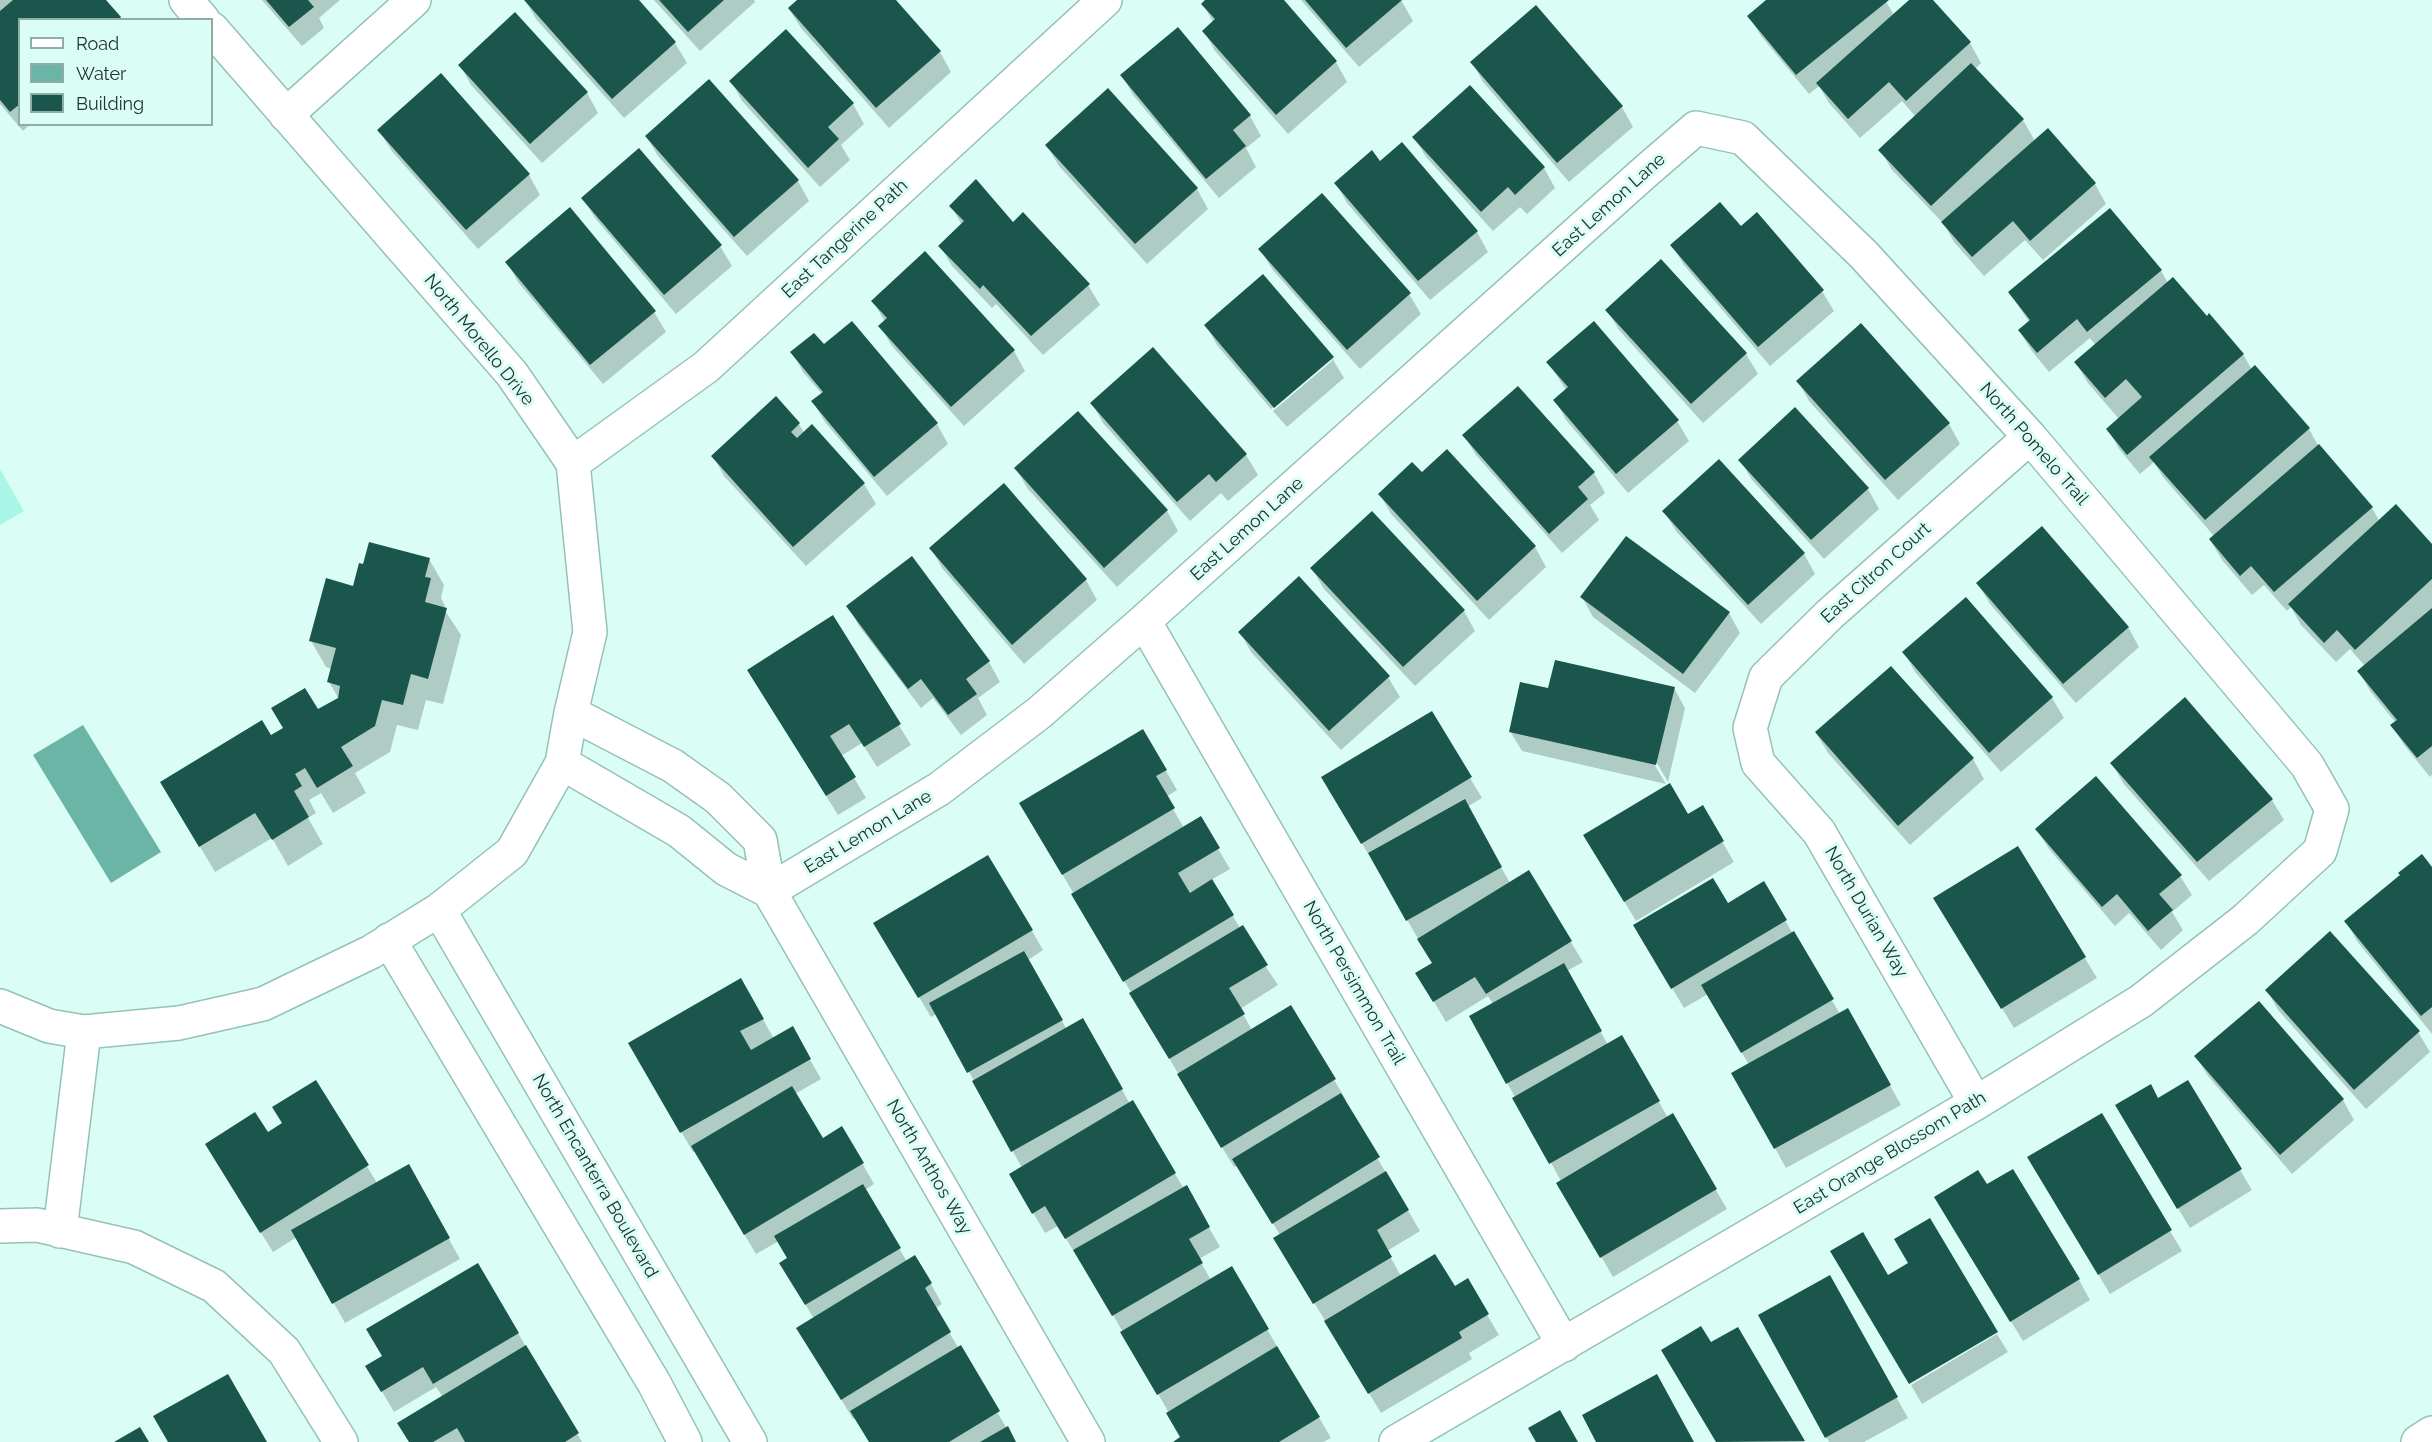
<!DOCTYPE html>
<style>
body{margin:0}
#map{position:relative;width:2432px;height:1442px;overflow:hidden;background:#dafef5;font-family:Raleway,sans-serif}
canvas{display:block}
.legend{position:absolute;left:18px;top:18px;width:195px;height:108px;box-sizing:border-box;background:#dafef5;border:2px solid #90aca6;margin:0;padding:8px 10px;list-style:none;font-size:18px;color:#21322f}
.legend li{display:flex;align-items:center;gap:12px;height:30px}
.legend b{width:30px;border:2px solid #90aca6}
</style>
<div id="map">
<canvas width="2432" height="1442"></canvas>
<ul class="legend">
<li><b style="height:8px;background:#fff"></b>Road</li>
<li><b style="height:16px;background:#6ab5a6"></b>Water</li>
<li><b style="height:16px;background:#1a564c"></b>Building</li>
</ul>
</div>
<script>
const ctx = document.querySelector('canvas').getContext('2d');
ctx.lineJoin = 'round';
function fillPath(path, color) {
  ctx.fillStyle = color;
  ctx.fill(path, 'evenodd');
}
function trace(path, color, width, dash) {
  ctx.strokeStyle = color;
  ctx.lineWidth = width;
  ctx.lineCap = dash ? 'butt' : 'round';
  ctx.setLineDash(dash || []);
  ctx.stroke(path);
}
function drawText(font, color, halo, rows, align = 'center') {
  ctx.font = font + ' Raleway,sans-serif';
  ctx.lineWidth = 6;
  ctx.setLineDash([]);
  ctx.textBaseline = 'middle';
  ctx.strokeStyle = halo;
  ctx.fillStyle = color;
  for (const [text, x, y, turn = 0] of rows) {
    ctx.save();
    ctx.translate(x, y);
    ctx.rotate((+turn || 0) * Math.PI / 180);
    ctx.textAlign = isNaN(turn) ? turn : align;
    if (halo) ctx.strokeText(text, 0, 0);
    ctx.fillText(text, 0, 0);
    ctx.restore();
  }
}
const green = new Path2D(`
 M0,469L24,511L0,525Z`);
const water = new Path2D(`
 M83,725L161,852L111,883L33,755Z`);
const shadow = new Path2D(`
 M0,0H104L120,20H20V124H30L23,131L0,104Z
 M262,0H340L319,18L324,28L302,46Z
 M525,0H637L675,43L687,63L624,118L536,19Z
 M654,0H754L755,2L700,51Z
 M799,0H894L940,52L951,72L889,128L801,28L789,9Z
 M1207,0H1282L1336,62L1347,82L1288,134L1215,51L1204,31L1213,22L1203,4Z
 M1301,0H1401L1413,21L1359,67Z
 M1769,0H1885L1894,15L1911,0H1931L1970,43L1981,63L1975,69L2023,120L2035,141L2095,184L2106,204L2043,260L2025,240L1984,276L1954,242L1944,224L1892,170L1880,150L1916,117L1902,101L1860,138L1829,103L1819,86L1809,94L1761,36L1749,16Z
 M1535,7L1622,107L1633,127L1569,182L1483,82L1472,62Z
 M460,65L587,93L598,113L542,163L471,85Z
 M1122,75L1250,116L1261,136L1246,148L1256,167L1219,198L1133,95Z
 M731,81L853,104L864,124L841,145L850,160L820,187L742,101Z
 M1470,87L1544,168L1555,188L1527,214L1520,207L1493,231L1426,157L1414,137Z
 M379,130L529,175L540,195L478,249L391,150Z
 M646,136L798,181L809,201L747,256L658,156Z
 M1047,146L1197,189L1208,209L1147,264L1059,166Z
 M1380,163L1477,232L1488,252L1430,300L1347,203L1336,183Z
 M583,198L720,246L732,266L676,314L595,218Z
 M951,206L1013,224L1088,285L1100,305L1043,355L996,304L992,308L952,266L940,246L962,225Z
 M1741,228L1822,291L1834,311L1770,366L1684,265L1672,245Z
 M1260,249L1409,294L1421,314L1360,369L1272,269Z
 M925,254L1014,351L1025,371L964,426L892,346L880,326L885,322L873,301Z
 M507,262L654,312L666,332L603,384L518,282Z
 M2161,271L2168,283L2206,318L2243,354L2252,370L2309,429L2319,447L2372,508L2380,522L2432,546V775L2430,777L2404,745L2392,725L2396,723L2370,691L2359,671L2365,666L2350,649L2336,662L2301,625L2291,607L2287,611L2264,585L2252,595L2222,560L2210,540L2214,536L2163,477L2154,462L2140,474L2119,449L2108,429L2119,419L2088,383L2076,363L2096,346L2090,338L2049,372L2031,350L2019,330L2029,322L2010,293Z
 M1607,310L1746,354L1758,374L1703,423L1619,330Z
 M1206,325L1332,357L1271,409L1217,345Z
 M824,346L937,424L948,444L887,496L825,422L813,402L822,394L803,372L792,352Z
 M1153,349L1246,455L1258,475L1228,501L1221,493L1190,521L1103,423L1092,403Z
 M1332,358L1344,378L1287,427L1273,411L1332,361Z
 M1548,362L1677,421L1689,441L1628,493L1566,420L1555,400L1566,390Z
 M1798,381L1949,424L1960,444L1898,500L1809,401Z
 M1078,413L1167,511L1178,531L1117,587L1027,488L1016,468Z
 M799,424L805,434L864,484L876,504L806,566L724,476L713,456Z
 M1464,435L1594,473L1605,493L1590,505L1599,520L1562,553L1476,455Z
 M1740,460L1868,489L1879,509L1824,559L1752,480Z
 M1004,485L1086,580L1097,600L1024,664L942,568L931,548Z
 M1380,494L1535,547L1546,567L1489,620L1391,514Z
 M1664,511L1804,554L1815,574L1761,624L1676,531Z
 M429,559L444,585L441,598L445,606L444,609L461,635L443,704L426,700L418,730L397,725L390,752L355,773L366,793L333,813L321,793L309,800L316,813L308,818L323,844L288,866L272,838L215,872L177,808L270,737L339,699L329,682L332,669L326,667L311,641L354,587Z
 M1312,569L1464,611L1475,631L1415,686L1324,589Z
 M1978,584L2128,627L2139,647L2076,703L1990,604Z
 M1582,597L1729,613L1740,633L1695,693L1593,617Z
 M1966,599L2052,698L2064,718L2001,772L1915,672L1904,652Z
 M848,606L989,662L1000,682L978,698L987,715L961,735L933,698L921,708L859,626Z
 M833,617L911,745L877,767L862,743L841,756L866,798L838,815L760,690Z
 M1240,632L1388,677L1400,697L1341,750L1251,652Z
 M1674,688L1685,708L1668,782L1654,758L1651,759L1666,784L1522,751L1510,731L1550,690Z
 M1431,713L1482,798L1467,807L1510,883L1528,872L1583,962L1567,971L1608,1045L1622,1037L1668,1118L1672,1116L1727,1209L1613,1277L1558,1183L1561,1181L1471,1017L1493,1004L1488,996L1446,1022L1417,973L1433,964L1323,777Z
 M1143,731L1177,790L1166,797L1184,828L1200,818L1230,869L1211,880L1240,928L1278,985L1240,1009L1252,1030L1291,1007L1346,1100L1344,1101L1420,1231L1387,1251L1401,1276L1454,1288L1467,1281L1499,1335L1469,1353L1472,1359L1381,1413L1275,1238L1280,1235L1238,1165L1234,1167L1190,1094L1021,803Z
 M1816,733L1973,759L1984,779L1910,845L1828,753Z
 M2112,763L2272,800L2284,820L2209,881L2123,783Z
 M1702,807L1734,862L1636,921L1597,856Z
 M2037,830L2180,876L2192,895L2172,912L2183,930L2161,950L2129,913L2115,926L2049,849Z
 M2018,848L2097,978L2014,1028L1947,918Z
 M2432,869V1034L2357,941L2346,921Z
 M1763,883L1840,1014L1859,1030L1901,1105L1786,1168L1775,1148L1749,1065L1708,994L1684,1008L1635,926L1727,905Z
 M875,924L1032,931L1043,950L1028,960L1067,1030L1083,1020L1130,1104L1132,1102L1184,1189L1186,1187L1220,1247L1199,1259L1211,1280L1231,1268L1331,1438L1323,1442H1176L1182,1438L1169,1413L1080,1257L1078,1258L1058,1226L1045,1233L1011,1175L1022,1168L937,1014L931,1017Z
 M741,980L774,1039L792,1028L821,1079L795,1094L823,1140L842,1128L874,1184L865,1190L907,1262L915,1257L931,1284L942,1304L935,1309L1015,1442H870L856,1418L853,1419L810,1348L814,1319L781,1263L789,1258L779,1241L756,1254L695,1151L693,1152L630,1043Z
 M2267,990L2418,1032L2430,1052L2366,1109L2278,1010Z
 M2196,1056L2343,1100L2354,1120L2292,1174L2208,1076Z
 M316,1082L377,1183L408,1166L460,1259L345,1323L297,1237L273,1252L218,1164L284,1124Z
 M2158,1100L2240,1170L2252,1190L2190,1228L2128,1126Z
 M2101,1115L2182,1251L2110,1294L2041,1178Z
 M1986,1186L2079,1280L2090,1300L2023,1341L1947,1218Z
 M1840,1297L1908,1418L1864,1442H1829L1760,1316Z
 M1737,1329L1804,1442H1717L1663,1350L1710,1344Z
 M518,1333L582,1442H410L443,1397L436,1387L394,1412L367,1366Z
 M1997,1334L2008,1352L1922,1404L1911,1385Z`);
const building = new Path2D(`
 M13,0H106L121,17L119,20H20V104L10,112L0,100V11Z
 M266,0H308L314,7L289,27Z
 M524,0H639L676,42L612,99Z
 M659,0H724L688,32Z
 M797,0H896L941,51L876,108L788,8Z
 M1205,0H1284L1337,61L1276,115L1202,31L1215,19L1201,4Z
 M1305,0H1402L1346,48Z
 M1766,0H1889L1796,75L1747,16Z
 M1909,0H1933L1971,42L1906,101L1889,82L1848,119L1816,83Z
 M1536,5L1623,106L1557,163L1470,62Z
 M515,12L588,92L530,144L458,65Z
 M1178,27L1251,115L1233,130L1246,146L1206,179L1120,75Z
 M786,29L854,103L828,127L839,139L808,168L729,81Z
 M1971,63L2024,119L1931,206L1878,150Z
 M441,73L530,174L466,230L377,130Z
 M709,79L799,180L734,237L645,136Z
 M1470,85L1545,167L1515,195L1508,187L1481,212L1412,137Z
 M1108,88L1198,188L1135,244L1045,145Z
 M2048,128L2096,183L2030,241L2013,221L1972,257L1941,222Z
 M1402,142L1478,231L1418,281L1334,183L1372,150L1380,161Z
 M639,148L722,245L664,295L581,198Z
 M976,179L1013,222L1023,212L1090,284L1031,336L983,285L980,289L938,246L964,221L949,206Z
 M1322,193L1411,293L1347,350L1258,249Z
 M1720,202L1741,226L1757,212L1824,290L1758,347L1670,245Z
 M570,207L656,311L590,365L505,262Z
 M2110,208L2162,270L2087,332L2077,319L2037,353L2018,330L2030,320L2008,292Z
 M925,251L1015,350L951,407L878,326L887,318L871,301Z
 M1661,259L1747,353L1691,404L1605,310Z
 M1263,274L1334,357L1274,408L1204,325Z
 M2173,277L2207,316L2209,313L2244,354L2127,455L2106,429L2142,397L2126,379L2105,398L2074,362Z
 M852,321L938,423L874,477L811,401L823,392L790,352L814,333L824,344Z
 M1594,321L1679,420L1616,474L1553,400L1568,387L1546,362Z
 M1861,323L1950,423L1885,480L1796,381Z
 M1153,347L1247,454L1216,482L1209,474L1177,502L1090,403Z
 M2255,365L2310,428L2205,520L2149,457Z
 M1518,386L1595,472L1578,487L1588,499L1549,534L1462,435Z
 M776,396L800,423L791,432L797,438L812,424L865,483L793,547L711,456Z
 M1795,407L1869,488L1811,540L1738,460Z
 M1078,411L1168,510L1104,568L1014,468Z
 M2319,444L2373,507L2274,592L2251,566L2240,576L2209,539Z
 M1447,449L1536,546L1477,601L1378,494L1412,462L1422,472Z
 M1719,459L1805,553L1748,605L1662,511Z
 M1004,483L1087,579L1012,645L929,548Z
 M2396,504L2432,544V579L2355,650L2337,630L2324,643L2288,604Z
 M1372,511L1465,610L1403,667L1310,568Z
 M2042,526L2129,627L2063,684L1976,583Z
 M1626,536L1730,612L1683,674L1580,597Z
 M369,542L430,558L425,577L431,578L425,602L447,608L428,679L411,674L403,705L382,700L375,726L341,747L353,766L317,788L305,768L295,774L302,786L294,791L309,817L272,840L255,813L199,847L160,782L262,720L271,735L283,728L271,708L305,688L318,709L338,698L340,686L327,682L336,648L309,641L326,578L353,586L359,563L363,564Z
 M912,556L990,661L966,679L977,694L948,715L921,679L908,689L846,606Z
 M1299,576L1390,676L1329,731L1238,632Z
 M1966,597L2053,697L1989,753L1902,652Z
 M2432,608V746L2417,758L2390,725L2397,720L2357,671Z
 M833,615L901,724L864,747L849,724L830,736L856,777L826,796L747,670Z
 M1555,660L1675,687L1656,765L1509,732L1520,682L1548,688Z
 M1891,666L1974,758L1898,826L1815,732Z
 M2185,697L2273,799L2197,862L2110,763Z
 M1432,711L1472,777L1361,844L1321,777Z
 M1143,729L1167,770L1156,776L1175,808L1062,875L1019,803Z
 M2096,776L2182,875L2159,894L2173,910L2148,931L2117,894L2102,907L2035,829Z
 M1670,783L1688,814L1703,805L1724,841L1624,902L1583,835Z
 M1465,799L1502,867L1406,921L1368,853Z
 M1201,816L1220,848L1178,873L1190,893L1212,879L1234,915L1123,982L1071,894Z
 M2018,846L2086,957L2001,1009L1933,898Z
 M2422,854L2432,867V1007L2421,1016L2344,921L2400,875L2398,873Z
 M988,855L1033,930L918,998L873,923Z
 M1529,870L1572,941L1486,994L1475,977L1433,1002L1415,973L1432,963L1417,939Z
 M1713,878L1728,903L1764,881L1787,920L1671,989L1633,925Z
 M1243,925L1268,965L1229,988L1245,1014L1169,1059L1129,993Z
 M1794,931L1834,999L1741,1053L1701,985Z
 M2330,931L2420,1031L2354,1090L2265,990Z
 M1024,951L1063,1020L967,1073L929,1003Z
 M1564,963L1602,1031L1506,1084L1469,1016Z
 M741,978L764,1019L740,1031L751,1050L793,1026L811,1059L680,1133L628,1043Z
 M2259,1001L2344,1099L2280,1155L2194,1056Z
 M1291,1005L1336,1079L1221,1148L1177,1074Z
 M1848,1008L1891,1085L1774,1149L1731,1073Z
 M1083,1018L1123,1089L1011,1152L972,1081Z
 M1622,1035L1660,1101L1549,1164L1512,1098Z
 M316,1080L369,1165L260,1233L205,1144L255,1112L268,1132L282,1123L272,1107Z
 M2188,1080L2242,1169L2177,1209L2115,1105L2151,1084L2158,1098Z
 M792,1086L823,1138L842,1126L864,1163L744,1235L691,1146Z
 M1341,1093L1380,1157L1272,1224L1232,1159Z
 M1133,1100L1176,1173L1065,1239L1045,1206L1032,1214L1009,1174Z
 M1673,1113L1717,1189L1600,1258L1556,1183Z
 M2102,1113L2172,1230L2098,1275L2027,1157Z
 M409,1164L450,1238L332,1304L291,1230Z
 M2013,1169L2080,1279L2010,1322L1934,1197L1978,1170L1987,1184Z
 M1386,1171L1409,1210L1377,1230L1392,1257L1313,1304L1273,1238Z
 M863,1184L901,1248L805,1305L779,1263L787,1258L774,1236Z
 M1187,1185L1210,1227L1189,1239L1203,1263L1112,1316L1073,1250Z
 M1930,1218L1998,1332L1909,1384L1830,1251L1863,1232L1888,1275L1908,1263L1894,1239Z
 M1435,1254L1455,1286L1468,1278L1489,1314L1459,1332L1462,1338L1368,1394L1324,1321Z
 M915,1255L932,1283L925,1288L951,1332L841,1400L796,1328Z
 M478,1263L519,1333L433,1384L423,1367L381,1392L365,1366L382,1356L366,1329Z
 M1232,1266L1269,1329L1157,1395L1120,1332Z
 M1830,1275L1898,1397L1825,1438L1758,1315Z
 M1701,1326L1711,1342L1738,1327L1805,1441L1716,1442L1661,1350Z
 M526,1345L579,1433L565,1442H465L457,1428L433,1442H409L397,1423Z
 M961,1345L1000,1411L949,1442H869L850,1411Z
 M1277,1346L1320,1417L1279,1442H1173L1180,1437L1166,1413Z
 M228,1374L267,1442H168L153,1416Z
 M1657,1374L1694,1442H1596L1582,1415Z
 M1560,1410L1578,1442H1536L1528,1428Z
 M1008,1426L1016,1442H980Z
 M140,1427L149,1442H114Z`);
const street = new Path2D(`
 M186,0L203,20
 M286,115L414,0
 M573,463L706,367L1105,0
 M1144,621L1564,1345
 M571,713L673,766L718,798L760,840L769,891L1088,1442
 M562,763L679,831L726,869L769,891
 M769,891L939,789L1039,713L1144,621L1645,172L1696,128L1743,138L1864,255L2030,437L2307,765L2332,809L2320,851L2245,920L2141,1001L1976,1103L1396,1442
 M439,910L750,1442
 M389,940L654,1383L685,1442
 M0,1006L49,1026L84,1032L179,1023L263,1004L371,952L439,910L512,852L562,763L571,713L590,632L573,463L512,374L212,29
 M1976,1103L1819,832L1758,763L1750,728L1766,677L1830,614L2030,437
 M0,1226L37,1225L134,1247L214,1286L284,1351L341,1442
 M60,1231L84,1032
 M2418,1442L2432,1433`);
const streetNames = [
 ["East Lemon Lane",1609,205,-42],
 ["East Tangerine Path",845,239,-43],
 ["North Morello Drive",479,340,51],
 ["North Pomelo Trail",2034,444,49],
 ["East Lemon Lane",1247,529,-42],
 ["East Citron Court",1876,573,-42],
 ["East Lemon Lane",868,832,-31],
 ["North Durian Way",1866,912,60],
 ["North Persimmon Trail",1354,983,60],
 ["East Orange Blossom Path",1890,1153,-31],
 ["North Anthos Way",929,1167,60],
 ["North Encanterra Boulevard",595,1176,60]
];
fillPath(green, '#aaf6e6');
fillPath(water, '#6ab5a6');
fillPath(shadow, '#0003');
fillPath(building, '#1a564c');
trace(street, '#95c1b7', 36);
trace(street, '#fff', 33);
drawText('18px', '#21322f', '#dafef5', streetNames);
</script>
